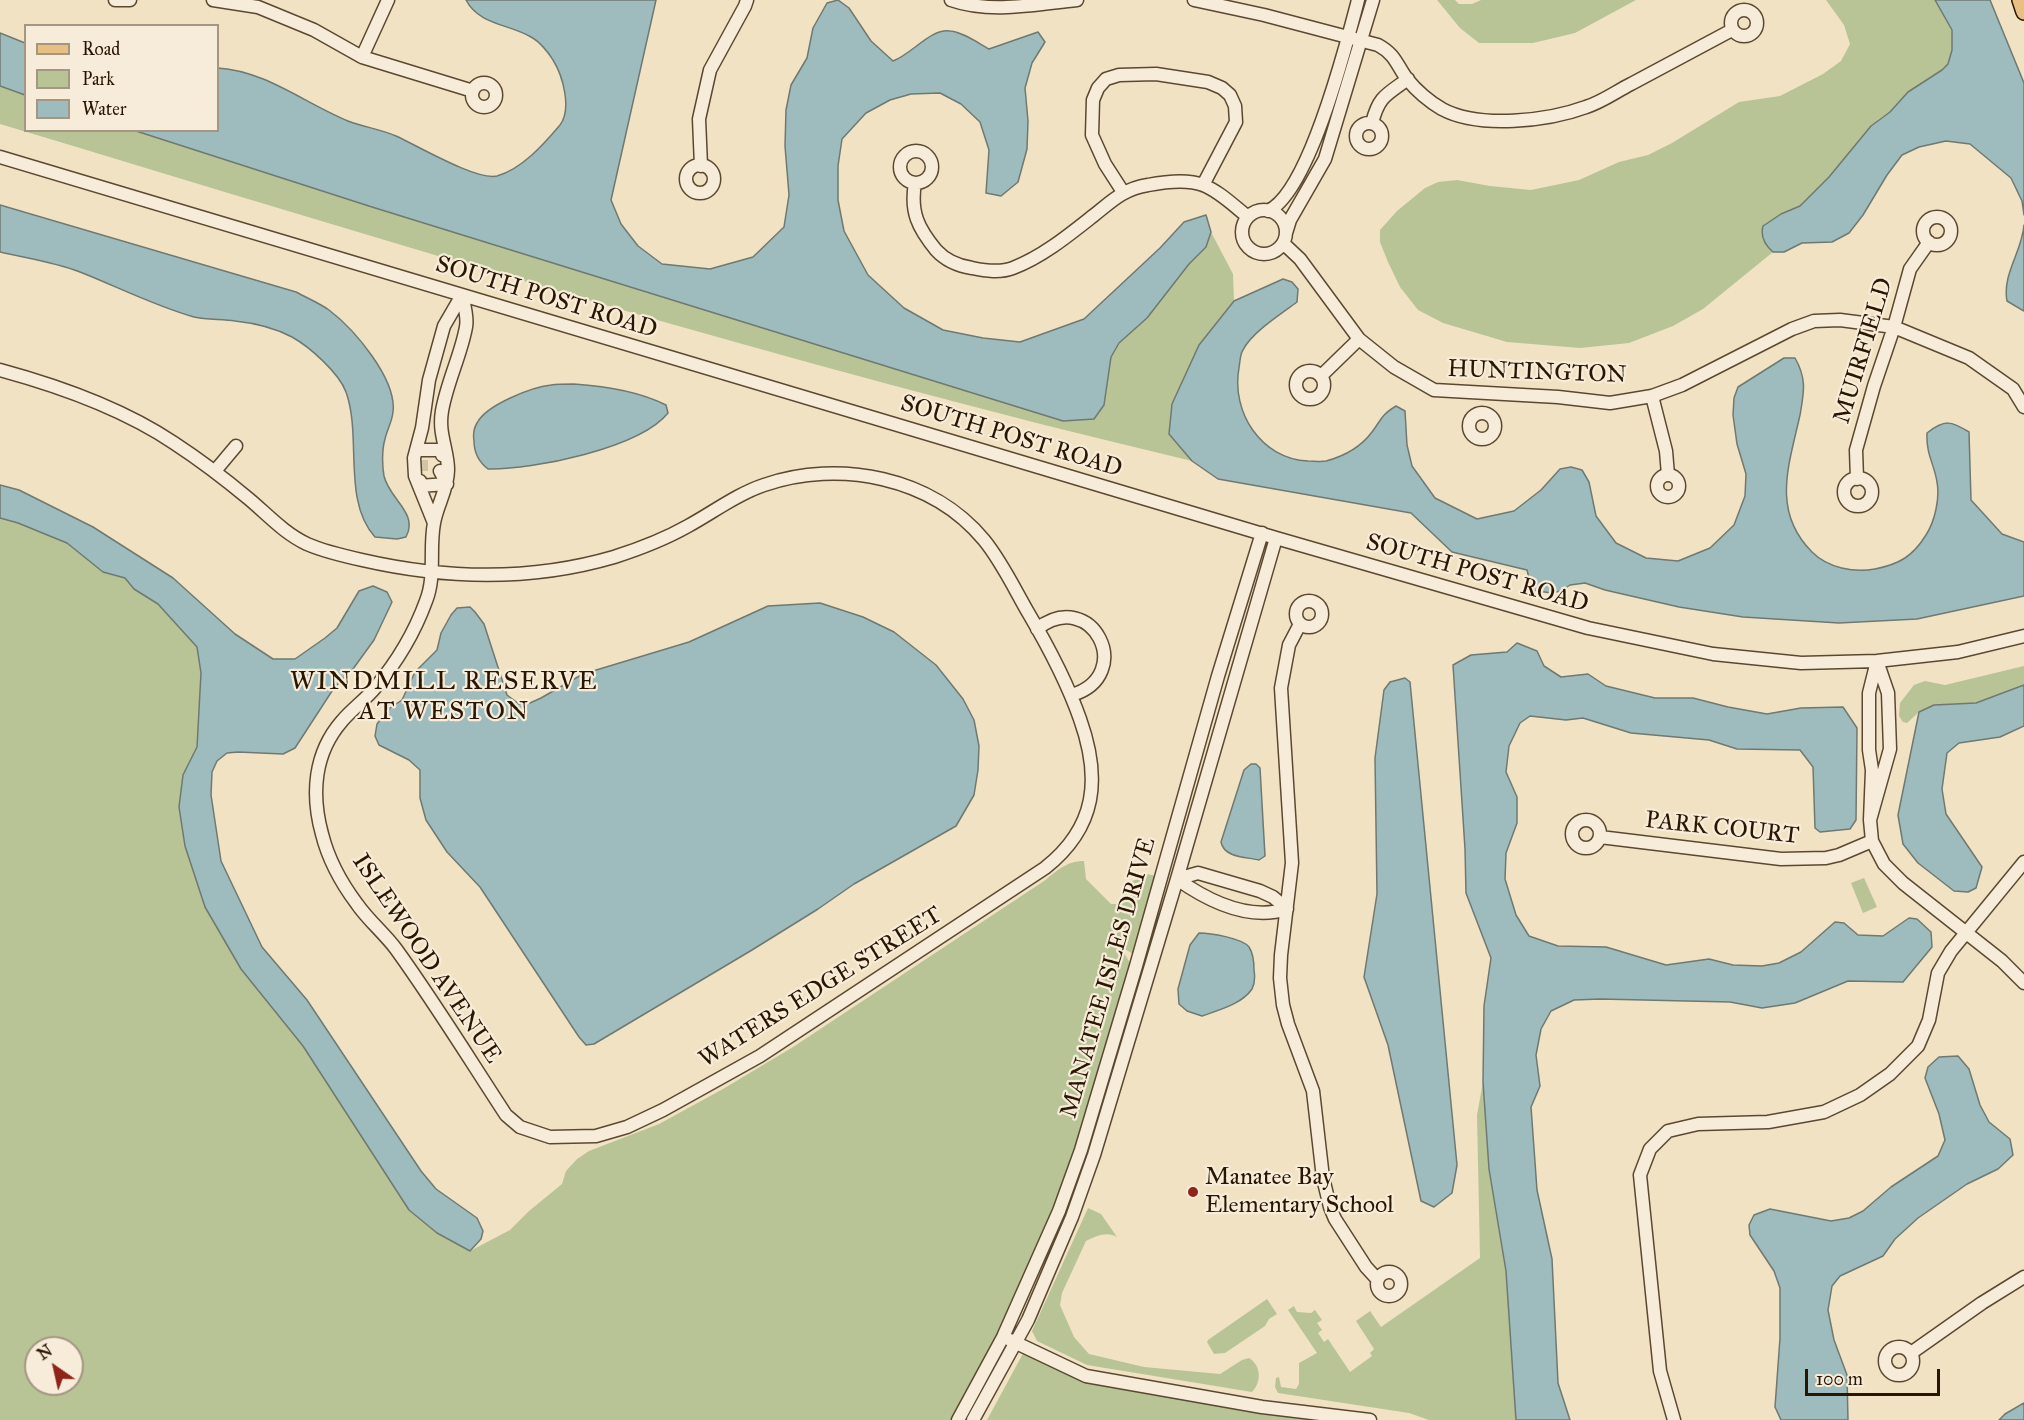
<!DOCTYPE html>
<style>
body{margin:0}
#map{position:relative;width:2024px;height:1420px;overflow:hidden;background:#f1e2c4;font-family:"IM FELL Great Primer",serif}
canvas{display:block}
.legend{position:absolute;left:24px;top:24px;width:195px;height:108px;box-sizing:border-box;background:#f6ecd9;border:2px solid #a49682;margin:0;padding:8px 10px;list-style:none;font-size:18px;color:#291500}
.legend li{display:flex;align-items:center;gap:12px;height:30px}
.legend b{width:30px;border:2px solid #a49682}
.north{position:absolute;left:24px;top:1336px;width:60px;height:60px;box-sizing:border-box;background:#f6ecd9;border:2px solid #a49682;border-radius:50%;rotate:326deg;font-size:16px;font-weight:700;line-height:24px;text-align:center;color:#291500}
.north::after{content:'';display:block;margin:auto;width:21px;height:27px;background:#8f2418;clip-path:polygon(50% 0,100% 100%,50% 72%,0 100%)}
.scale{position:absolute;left:1805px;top:1369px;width:135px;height:27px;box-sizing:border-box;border:3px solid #291500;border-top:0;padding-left:8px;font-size:18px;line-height:21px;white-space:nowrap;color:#291500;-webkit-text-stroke:4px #f6ecd9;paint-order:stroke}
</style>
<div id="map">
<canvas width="2024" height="1420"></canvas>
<ul class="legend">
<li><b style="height:8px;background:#e8c182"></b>Road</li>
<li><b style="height:16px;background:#b8c496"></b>Park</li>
<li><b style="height:16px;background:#9ebcbd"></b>Water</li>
</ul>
<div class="north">N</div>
<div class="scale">100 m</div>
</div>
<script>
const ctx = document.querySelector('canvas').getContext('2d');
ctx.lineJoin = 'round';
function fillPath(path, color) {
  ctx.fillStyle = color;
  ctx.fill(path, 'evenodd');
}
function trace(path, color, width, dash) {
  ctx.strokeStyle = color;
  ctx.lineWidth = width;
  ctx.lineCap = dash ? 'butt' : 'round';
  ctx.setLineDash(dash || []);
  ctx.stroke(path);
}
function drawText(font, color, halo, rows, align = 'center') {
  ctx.font = font + ' "IM FELL Great Primer",serif';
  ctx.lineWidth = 4.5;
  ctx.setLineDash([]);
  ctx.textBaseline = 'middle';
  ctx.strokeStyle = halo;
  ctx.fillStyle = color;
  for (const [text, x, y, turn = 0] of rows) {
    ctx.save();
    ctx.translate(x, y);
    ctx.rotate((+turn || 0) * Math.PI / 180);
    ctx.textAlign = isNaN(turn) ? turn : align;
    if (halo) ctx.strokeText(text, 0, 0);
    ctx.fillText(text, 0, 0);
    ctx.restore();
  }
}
const green = new Path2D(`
 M1437,0H1455L1459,4H1472L1481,0H1636L1575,33L1533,43H1479L1460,28Z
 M1826,0H1935L1952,29L1953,38L1951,58L1948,64L1942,70L1908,92L1890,112L1879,119L1829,177L1800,206L1781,214L1763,226L1767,247L1773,252L1703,309L1673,326L1629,343L1580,348L1507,342L1443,323L1418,310L1400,287L1388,262L1380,242V230L1397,211L1425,188L1438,182L1457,180L1490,186L1531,190L1579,180L1619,162L1648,155L1672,143L1739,102L1780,96L1823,74L1841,61L1850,44L1844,25Z
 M0,86L25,95L26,130L136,131L372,207L1063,421L1104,405L1111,357L1119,343L1147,318L1189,264L1206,247L1211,232L1233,274L1234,301L1199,345L1169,434L1192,461C790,366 395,243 0,124Z
 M0,518L18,523L67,543L103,572L125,578L134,589L158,604L197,647L201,673L197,747L183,775L241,969L470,1251L510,1230L529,1211L562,1184L566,1171L577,1159L589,1151L659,1124L723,1089L793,1047L1044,881C1057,871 1066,861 1084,861L1086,879L1111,904H1118C1125,894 1125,880 1140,879L1142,873L1161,877L1133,954L1120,946L1134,970L1059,1211L958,1420H0ZM36,1348H72V1384H36Z
 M2024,666V685L1976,703L1934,705L1919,712L1907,723L1903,722L1899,716L1900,703L1914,685L1925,681L1945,685Z
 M1864,878L1877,907L1863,913L1851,883Z
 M1483,1082L1489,1169L1506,1271L1516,1420H1429L1409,1413L1278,1393L1275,1387L1276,1378L1279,1377L1281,1387L1296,1389L1299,1384V1363L1317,1353L1288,1310L1294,1306L1297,1312L1311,1313L1315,1310L1322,1320L1317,1323L1322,1330L1318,1333L1324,1342L1328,1339L1350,1372L1372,1356L1370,1353L1374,1349L1356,1321L1370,1311L1381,1327L1480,1258L1477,1115Z
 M1088,1208L1101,1214L1117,1237C1107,1231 1096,1236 1086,1241L1062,1293L1060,1305L1074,1337L1089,1354L1144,1367L1220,1374L1242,1360L1249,1358C1261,1365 1262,1382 1252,1392L1087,1365L1037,1341L1032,1331Z
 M1267,1299L1277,1314L1269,1319L1265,1326L1225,1353L1214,1354L1207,1342L1208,1340Z
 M1026,1348L1086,1376L1345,1420H987Z`);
const water = new Path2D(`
 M466,0H656L611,200L621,224L638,246L662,264L710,269L753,257L784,227L789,195L785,146L786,110L791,85L807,58L813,28L827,3L838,0L849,8L871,41L893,61C912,54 931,28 950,31C963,32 978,43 989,49L1038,32L1045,42L1032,63L1025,88L1028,121L1027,149L1018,182L1001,196L986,193L989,150L980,122L961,104L940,93L911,94L890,100L866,113L842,139L838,166V200L844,231L868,275L904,308L943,330L983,338L1020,342L1084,319L1160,248L1184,222L1206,215L1211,232L1206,247L1189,264L1147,318L1119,343L1111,357L1104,405L1094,419L1063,421L372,207L136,131L218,130V68C266,71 304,103 348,121C363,127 380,129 396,136C416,145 477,181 497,176C522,169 544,144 560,125C572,109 563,76 553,60C549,53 539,41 531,37C509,24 479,25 466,0Z
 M1935,0H1990L2024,83V215L2022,201L2011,178L1970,144L1946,141L1919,147L1902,155L1887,175L1863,215L1849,233L1832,242L1802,243L1784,252H1773C1765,245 1760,237 1763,226L1781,214L1800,206L1829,177L1871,126L1890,112L1908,92L1942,70L1948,64L1952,50V30Z
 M0,33L25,43V95L0,86Z
 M0,205L296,292C307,298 319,303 329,310C354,329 397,379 393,412C392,422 387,430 385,439C382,449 382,465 384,476C389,499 419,513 406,537L397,539L375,537C342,501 362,436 346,392C339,373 310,347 292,337C275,328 254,323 235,321C222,319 207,320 194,317C155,306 118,287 80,272C55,262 26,258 0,252Z
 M2024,225V311L2007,301C2002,274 2022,252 2024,225Z
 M1283,279L1292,282L1298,289L1297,302C1282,313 1251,333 1243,350C1240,354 1240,362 1239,368C1231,412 1261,459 1308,461C1314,461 1321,462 1326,461C1345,456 1360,448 1372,432C1382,419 1380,416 1396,406L1405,411L1407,445L1412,466L1435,498L1477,519L1514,511L1541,490L1560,469L1571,467L1582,470L1589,482L1596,516L1616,543L1646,558L1678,561L1710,548L1734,525L1745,496L1746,474L1737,444L1733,415L1734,398L1738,387L1784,358H1795C1807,379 1804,392 1800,415C1789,465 1771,511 1812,552C1828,568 1854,573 1875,569C1900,564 1913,556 1926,535C1935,521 1940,498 1937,482C1934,463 1926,455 1927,433C1945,419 1951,421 1969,432L1971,500L2002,534L2024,542V596L1917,619L1839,623L1743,617L1679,607L1605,590L1585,583L1570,585L1561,591L1551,593L1532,590L1527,570L1452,552L1411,513L1218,479L1192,461L1169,434L1172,404L1199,345L1234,301Z
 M574,384C605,386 638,391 666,405L668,413C640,448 533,470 488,469C479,462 474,453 474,441C473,435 474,428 477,423C486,405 532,387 551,385C558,384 566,384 574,384Z
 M0,485L19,490L93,527L173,578L235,634L273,659H295L325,638L337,628L359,591L373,586L387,592L392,602L374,640L353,669L334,688L295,748L283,754L238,752L227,753L217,761L212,772L211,795L221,861L262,947L307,1000L421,1171L436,1189L477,1218L483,1231L481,1239L470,1251L437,1233L409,1210L303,1046L241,969L205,907L185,846L179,807L183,775L197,747L201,673L197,647L158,604L134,589L125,578L103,572L67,543L18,523L0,518Z
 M820,603L863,617L894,632L936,665L963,699L974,720L979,746L978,770L974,795L956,826L854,884L818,909L752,950L594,1044L586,1045L579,1037L480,887L447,852L426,820L420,798V770L409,760L379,745L375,736L377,724L390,708L402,700L415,672L437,650L441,633L451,615L457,608L470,607L475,612L484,624L507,695L519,704L530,703L541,698L583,674L689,642L768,606Z
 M1517,643L1537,651L1544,666L1561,677L1588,674L1606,686L1655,698H1693L1728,707L1767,714L1801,708L1843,707L1857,728L1856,820L1850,829L1820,832L1815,828L1813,767L1800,750L1737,749L1709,740L1631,733L1583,718L1566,720L1530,716L1520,723L1509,746L1506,772L1517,797V823L1506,853L1505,879L1516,915L1529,936L1558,946L1606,947L1666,965L1709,959L1733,965L1762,966L1779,963L1801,952L1835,922L1844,923L1858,935L1883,936L1909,918L1917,919L1931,932L1932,947L1903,982L1848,981L1795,1003L1762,1008L1730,1002L1600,999L1574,1000L1551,1011L1541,1029L1536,1055L1540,1086L1531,1107L1537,1190L1552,1259L1558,1383L1570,1420H1516L1506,1271L1489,1169L1483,1082L1484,1006L1491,958L1466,893L1465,849L1453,665L1471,655L1507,652Z
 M1405,678L1410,682L1457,1165L1452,1193L1434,1207L1421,1201L1388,1045L1364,977L1377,894L1375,758L1384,690L1390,682Z
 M2024,685V726L2000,737L1959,743L1947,753L1942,789L1946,814L1982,867L1976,888L1968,892L1954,891L1918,863L1903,844L1898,815L1919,712L1934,705L1976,703Z
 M1251,764H1256L1260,768L1265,856L1259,860C1247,857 1224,858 1221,842L1244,770Z
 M1199,933C1210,933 1242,938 1249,947C1253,953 1254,963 1254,970C1255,976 1255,983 1252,989C1242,1004 1219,1010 1202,1016L1187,1011L1179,1004L1178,989L1190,945Z
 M1958,1056L1969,1069L1980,1105L1989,1122L2010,1139L2013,1155L1998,1169L1967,1184L1918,1218L1895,1239L1883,1256L1840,1276L1832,1286L1828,1310L1834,1340L1847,1375L1848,1420H1781L1775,1407L1780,1338V1288L1774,1271L1750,1235L1749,1225L1754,1215L1770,1209L1831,1221L1849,1218L1863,1211L1891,1187L1938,1156L1945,1140L1939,1114L1925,1078L1928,1067L1939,1057Z
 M2024,1403V1420H1999L2005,1414Z`);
const minorTunnel = new Path2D(`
 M422,460V471`);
const minor = new Path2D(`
 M115,0H130
 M213,0L258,7L314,30L362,57L473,91
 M951,0C991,14 1037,4 1077,0
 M1194,0L1264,15L1378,45C1396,55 1396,64 1407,79C1416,90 1430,102 1442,109C1479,129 1548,121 1586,107C1602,102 1617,91 1631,84C1665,66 1699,48 1732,30
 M1731 23a13 13 0 1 1 26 0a13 13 0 1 1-26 0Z
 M362,57L388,0
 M472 95a12 12 0 1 1 24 0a12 12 0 1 1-24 0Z
 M1356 136a13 13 0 1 1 26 0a13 13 0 1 1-26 0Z
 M1372,123C1379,96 1386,95 1408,79
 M900 167a16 16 0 1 1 32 0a16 16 0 1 1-32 0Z
 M0,157L1276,538L1588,628L1713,654L1801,663L1877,661L1958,652L2024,636
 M686 179a14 14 0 1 1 28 0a14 14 0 1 1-28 0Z
 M701,166L699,119L710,70L745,6L747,0
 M915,183C910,212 918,228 936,250C945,260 959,266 972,268C986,271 1000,273 1013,268C1042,257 1069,235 1093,216C1112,201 1123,189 1148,185C1164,182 1187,179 1203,185C1219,191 1234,206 1248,217
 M1123,192L1105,164L1092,135L1093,100L1098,88L1106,79L1119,75L1156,74L1208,82L1222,88L1230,95L1235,106L1236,122L1203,185
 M1242 232a22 22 0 1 1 44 0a22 22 0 1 1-44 0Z
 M1268,211C1309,192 1346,46 1358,0
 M1923 231a14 14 0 1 1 28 0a14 14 0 1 1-28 0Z
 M1286,233L1290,220L1325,159L1373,0
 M1283,243L1300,259L1359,339L1394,367L1434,390L1558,397L1610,403L1652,396L1682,385L1792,329L1814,321L1840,320L1894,327L1969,358L2013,389L2024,407
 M0,370C59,386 122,408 174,443C200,460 225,479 249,499C268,515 284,533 307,544C323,551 344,556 362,560C445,579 532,581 614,557C639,549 665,539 688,526C712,513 737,494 764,485C839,459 932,477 984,540C1002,562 1015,590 1029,614C1049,648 1067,682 1080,719C1101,778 1097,827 1045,868L760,1056L663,1110L627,1127L596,1136L550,1137L520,1127L506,1115C470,1060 435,1003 396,949C384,933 368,920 357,904C342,884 328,858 322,834C311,794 314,753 342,721C352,709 365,700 375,688C397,662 414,634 426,601C436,576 429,549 434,523C437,505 448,489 448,470C448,449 438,434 442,411C447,382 461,355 466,327C468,317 464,304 462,295L444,326L429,380L422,428L414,458L415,476L434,523
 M1296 385a14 14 0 1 1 28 0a14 14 0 1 1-28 0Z
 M1321,376L1359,339
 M1652,396L1666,451L1668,475
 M1469 426a13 13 0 1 1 26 0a13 13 0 1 1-26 0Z
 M416,450H445L442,455
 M215,471L236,446
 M1657 486a11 11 0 1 1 22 0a11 11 0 1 1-22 0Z
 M1844 492a14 14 0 1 1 28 0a14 14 0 1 1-28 0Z
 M1857,479L1856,450L1874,386L1894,327L1910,269L1929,242
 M420,481L419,486L447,484L440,471
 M1296 614a13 13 0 1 1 26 0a13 13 0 1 1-26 0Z
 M1300,624L1289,645L1281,688L1292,863L1281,955L1280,978L1283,1005L1288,1024L1313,1091L1323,1178L1330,1207L1335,1219L1366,1267L1377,1279
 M1037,629C1092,586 1137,675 1072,695
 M1572 834a14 14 0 1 1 28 0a14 14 0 1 1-28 0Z
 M1870,820L1890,749L1888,693L1877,661L1869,693V750L1872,770L1870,820L1872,841L1884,864L1903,883L2002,961L2024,983
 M1600,837L1781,859L1826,858L1839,855L1872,841
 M1198,873L1260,891L1273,897L1287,909C1249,921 1208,901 1177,879Z
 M1377 1284a12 12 0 1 1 24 0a12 12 0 1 1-24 0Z
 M1010,1340L1086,1376L1262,1407L1370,1420
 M1885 1361a14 14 0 1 1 28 0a14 14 0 1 1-28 0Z
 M1911,1353L1982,1303L2024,1277
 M958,1420L1003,1337L1059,1211L1081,1150L1136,966L1218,676L1262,533
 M973,1420L1028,1320L1072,1217L1094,1155L1177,879L1276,538
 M1674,1420L1660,1371L1640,1175L1650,1149L1668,1131L1698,1124L1768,1122L1824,1112L1860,1095L1890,1074L1918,1046L1929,1020L1938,973L1951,951L2024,862`);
const major = new Path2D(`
 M2020,0L2024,12`);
const markers = [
 [1193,1192,6,"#8f2418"]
];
const streetNames = [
 ["SOUTH POST ROAD",546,298,17],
 ["MUIRFIELD",1864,351,-73],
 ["HUNTINGTON",1537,373,2],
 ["SOUTH POST ROAD",1011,437,17],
 ["SOUTH POST ROAD",1477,574,16],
 ["PARK COURT",1722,829,6],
 ["ISLEWOOD AVENUE",426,959,56],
 ["MANATEE ISLES DRIVE",1109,978,-74],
 ["WATERS EDGE STREET",821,988,-32]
];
const poiNames = [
 ["Manatee Bay",1205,1178],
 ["Elementary School",1205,1206]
];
const neighbourhoodNames = [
 ["WINDMILL RESERVE",444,683],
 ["AT WESTON",444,713]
];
fillPath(green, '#b8c496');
fillPath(water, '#9ebcbd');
trace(water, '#6f7971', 1.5);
trace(minorTunnel, '#d3c3a7', 12, [12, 6]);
trace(minor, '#5b4831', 15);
trace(major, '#291500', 18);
trace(minor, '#f6ecd9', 12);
trace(major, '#e8c182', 15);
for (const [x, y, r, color] of markers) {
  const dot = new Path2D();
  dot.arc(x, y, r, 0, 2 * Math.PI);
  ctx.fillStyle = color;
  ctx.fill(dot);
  trace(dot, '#f6ecd9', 2);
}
drawText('24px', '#291500', '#f6ecd9', streetNames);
drawText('24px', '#291500', '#f6ecd9', poiNames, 'left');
ctx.letterSpacing = '1.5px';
drawText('26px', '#291500', '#f6ecd9', neighbourhoodNames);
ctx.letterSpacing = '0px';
</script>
